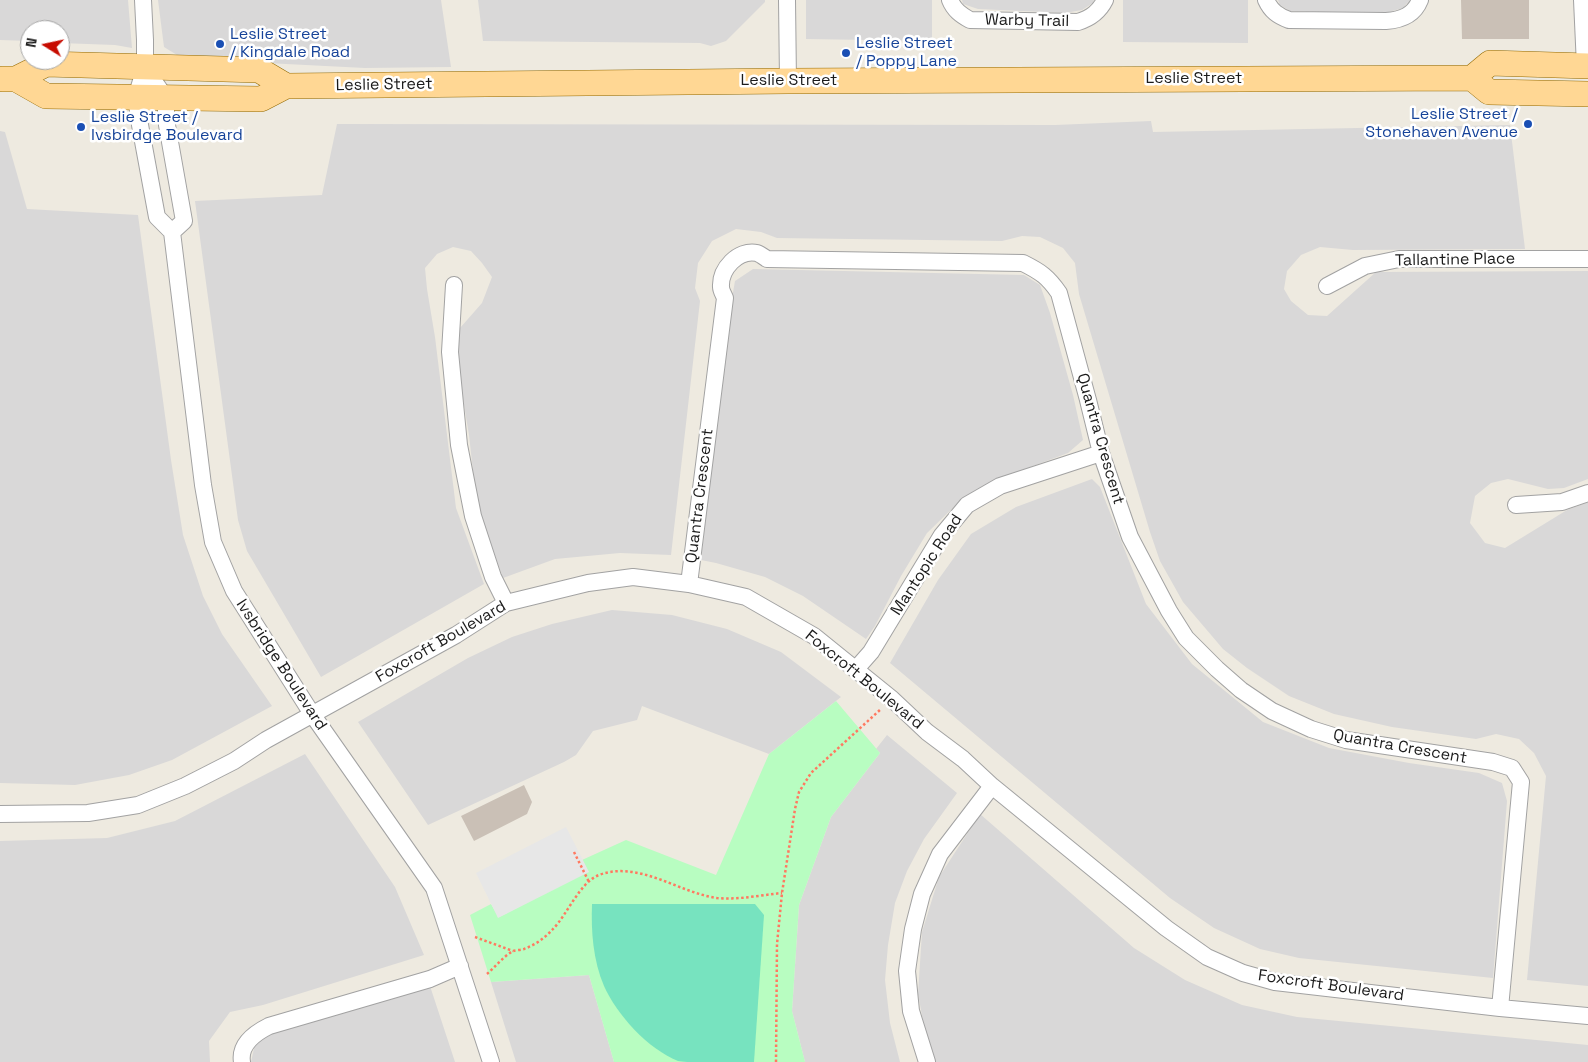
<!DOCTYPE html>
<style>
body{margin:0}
#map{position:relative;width:1588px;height:1062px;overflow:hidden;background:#eeeae0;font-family:"Space Grotesk",sans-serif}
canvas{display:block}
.north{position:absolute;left:20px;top:20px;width:50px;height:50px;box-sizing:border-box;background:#fff;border:1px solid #a4a4a4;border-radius:50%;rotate:280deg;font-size:14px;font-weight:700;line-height:20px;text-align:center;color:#1b1b1b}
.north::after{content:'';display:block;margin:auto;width:18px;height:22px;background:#c70b00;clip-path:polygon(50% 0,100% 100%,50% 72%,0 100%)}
</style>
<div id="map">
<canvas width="1588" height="1062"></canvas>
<div class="north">N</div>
</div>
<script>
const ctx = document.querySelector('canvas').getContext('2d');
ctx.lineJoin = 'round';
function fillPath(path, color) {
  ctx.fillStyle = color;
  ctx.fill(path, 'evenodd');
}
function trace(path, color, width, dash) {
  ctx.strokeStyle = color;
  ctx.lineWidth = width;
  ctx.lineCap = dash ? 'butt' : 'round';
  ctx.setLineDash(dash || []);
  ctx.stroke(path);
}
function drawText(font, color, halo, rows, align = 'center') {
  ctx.font = font + ' "Space Grotesk",sans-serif';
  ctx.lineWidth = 5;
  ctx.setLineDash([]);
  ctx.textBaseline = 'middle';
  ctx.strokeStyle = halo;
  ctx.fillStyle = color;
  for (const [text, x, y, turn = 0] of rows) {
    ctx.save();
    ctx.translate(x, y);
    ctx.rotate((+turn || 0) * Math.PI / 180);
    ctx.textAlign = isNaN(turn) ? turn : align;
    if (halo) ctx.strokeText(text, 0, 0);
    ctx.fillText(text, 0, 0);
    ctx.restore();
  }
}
const residential = new Path2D(`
 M0,0H128L132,48L115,45L60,43V30H30V41L0,40Z
 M158,0H441L451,67L365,68L207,60L177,55L164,47Z
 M478,0H765V2L726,41L711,46L700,43L483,41Z
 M806,0H932V41L806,39Z
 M962,0H1094L1093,3L1082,10L1065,13L978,9L963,4Z
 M1123,0H1248V43L1123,42Z
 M1278,0H1410L1403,8L1389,12H1320L1290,11L1280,5Z
 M1151,121L1153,132L1510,125L1525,249L1353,250L1320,247L1301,255L1287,271L1284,289L1291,301L1308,315L1327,316L1376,272L1588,271V479L1564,488L1548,489L1508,479L1491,483L1475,496L1470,523L1485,543L1505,548L1567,510L1588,502V986L1527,980L1546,776L1534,753L1519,739L1496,734L1476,739L1392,727L1334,714L1289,696L1247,668L1223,649L1183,602L1160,561L1150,532L1079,294L1075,263L1063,248L1040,237L1022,236L1002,241L777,238L761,232L736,229L712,241L698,263L695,288L700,301L671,555L620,553L555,559L503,578L477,507L469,435L455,351L460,328L482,303L492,277L482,263L471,251L453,247L437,254L425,268L427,289L435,337L456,508L484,584L321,677L247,551L238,520L195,201L322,195L337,124L1055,125Z
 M0,131L5,132L27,209L138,215L171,460L183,535L203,596L222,634L272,706L172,760L129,775L75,785L0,783Z
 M753,269L1024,275L1040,285L1050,313L1073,395L1083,440L1068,453L993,481L958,503L927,533L901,576L875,626L866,639L803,596L765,577L716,563L701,560L728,321L735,281Z
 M1092,479L1100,487L1146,604L1192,664L1263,722L1329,748L1409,763L1479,773L1502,783L1507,801L1493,978L1299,958L1260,949L1214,928L1170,898L890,663L938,580L971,534L1016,507Z
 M612,610L672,615L727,629L781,652L841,697L769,754L642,706L637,720L593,731L576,755L564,762L428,825L358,722L468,658L512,637L552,624Z
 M887,735L957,793L924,839L907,871L895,903L888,945L885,980L890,1023L900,1062H805L792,1011L799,905L831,817L880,753L876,749Z
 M305,754L395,887L424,955L263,1005L230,1012L209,1041L210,1062H0V841L107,838L175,821Z
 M980,814L1134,948L1185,980L1242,1005L1297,1017L1588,1045V1062H933L928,1048L918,994L922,932L939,877Z
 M589,975L614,1062H516L491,982Z
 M430,986L455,1062H251L255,1044L273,1032Z`);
const park = new Path2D(`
 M836,701L880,753L831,817L799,905L792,1011L805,1062H614L589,975L491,982L470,915L491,904L499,917L588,871L582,860L626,840L716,875L769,754Z`);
const pitch = new Path2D(`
 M592,904H755L764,915L754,1062C735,1062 716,1062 697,1062C691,1062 683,1062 678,1061C648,1049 617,1015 604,986C593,960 591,932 592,904Z`);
const parking = new Path2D(`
 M566,827L589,872L498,918L476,873Z`);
const building = new Path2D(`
 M1461,0H1529V39H1462Z
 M524,785L532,802L527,814L474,841L461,816Z`);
const path = new Path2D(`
 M574,852L589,882
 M475,937L513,951
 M487,974C495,967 504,956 513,951C516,950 521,950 524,949C535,945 545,938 553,929C567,915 580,882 599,875C639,860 679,893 717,898C739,900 761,895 782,893
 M776,1062L777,944L782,893L795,809L799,792L811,773L881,709`);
const minor = new Path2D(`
 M143,0L145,40V68L165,97L167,125L184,221L172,232
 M787,0L788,81
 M950,0C954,10 961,15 970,20L1078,22C1091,18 1099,12 1105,0
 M1266,0C1271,11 1278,16 1289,20L1386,21C1402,20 1414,15 1420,0
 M1582,0L1585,66
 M145,68L136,97L140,125L157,217L172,232L203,485L213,542L234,591L312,714L434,888L491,1062
 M454,285L450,352L459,445L473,516L493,577L506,603
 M1327,286L1365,266L1399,259H1588
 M1516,505L1562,502L1588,493
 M689,584L725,298C724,295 721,291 721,287C720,269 738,249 757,253C760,254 764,257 767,259L1023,263C1041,272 1048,277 1059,293L1088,400L1101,453L1130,537L1169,611L1186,638L1217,669L1241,690L1272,711L1311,729L1346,740L1493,762L1512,768L1521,782L1500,1008
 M856,669L871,652L942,535L967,505L1000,486L1101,453
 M0,814L88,813L138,805L185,786L234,761L266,740L456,635L506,603L588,583L633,577L689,584L746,597L814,636L892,699L927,732L963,759L992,786L1166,928L1207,957L1243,973L1275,982L1500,1008L1588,1016
 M242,1062C239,1044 255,1033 269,1026L430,979L460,966
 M927,1062L911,1011L907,971L913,929L922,894L940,854L992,786`);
const primary = new Path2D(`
 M1472,78L1490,63L1588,66
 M2,79H16L46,64L259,70L286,86
 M16,79L46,96L261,99L286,86L788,81L1472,78L1489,92L1588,94`);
const markers = [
 [220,44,5,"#1a4fb4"],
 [846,53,5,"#1a4fb4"],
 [1528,124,5,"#1a4fb4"],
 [81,127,5,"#1a4fb4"]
];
const streetNames = [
 ["Warby Trail",1027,21,1],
 ["Leslie Street",1194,79],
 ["Leslie Street",789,81],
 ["Leslie Street",384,85,-1],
 ["Tallantine Place",1455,260,-1],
 ["Quantra Crescent",1100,439,74],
 ["Quantra Crescent",700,496,-83],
 ["Mantopic Road",927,565,-57],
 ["Foxcroft Boulevard",441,642,-30],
 ["Ivsbridge Boulevard",281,665,57],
 ["Foxcroft Boulevard",864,680,39],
 ["Quantra Crescent",1400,747,10],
 ["Foxcroft Boulevard",1331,986,8]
];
const transitNames = [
 ["Leslie Street",230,35],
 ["/ Kingdale Road",230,53],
 ["Leslie Street",856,44],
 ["/ Poppy Lane",856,62],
 ["Leslie Street /",1518,115,"right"],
 ["Stonehaven Avenue",1518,133,"right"],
 ["Leslie Street /",91,118],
 ["Ivsbirdge Boulevard",91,136]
];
fillPath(residential, '#d9d8d8');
fillPath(park, '#b8fdc1');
fillPath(pitch, '#77e3bf');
fillPath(parking, '#e7e7e7');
fillPath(building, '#cac0b6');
trace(minor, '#a2a2a2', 18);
trace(primary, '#936a00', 26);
trace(path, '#ff7960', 2.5, [2.5, 2.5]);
trace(minor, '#fff', 16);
trace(primary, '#ffd794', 25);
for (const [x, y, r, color] of markers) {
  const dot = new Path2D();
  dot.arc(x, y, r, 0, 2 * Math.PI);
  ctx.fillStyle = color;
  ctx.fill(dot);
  trace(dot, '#fff', 2);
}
drawText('16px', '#1b1b1b', '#fff', streetNames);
drawText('16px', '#164399', '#fff', transitNames, 'left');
</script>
